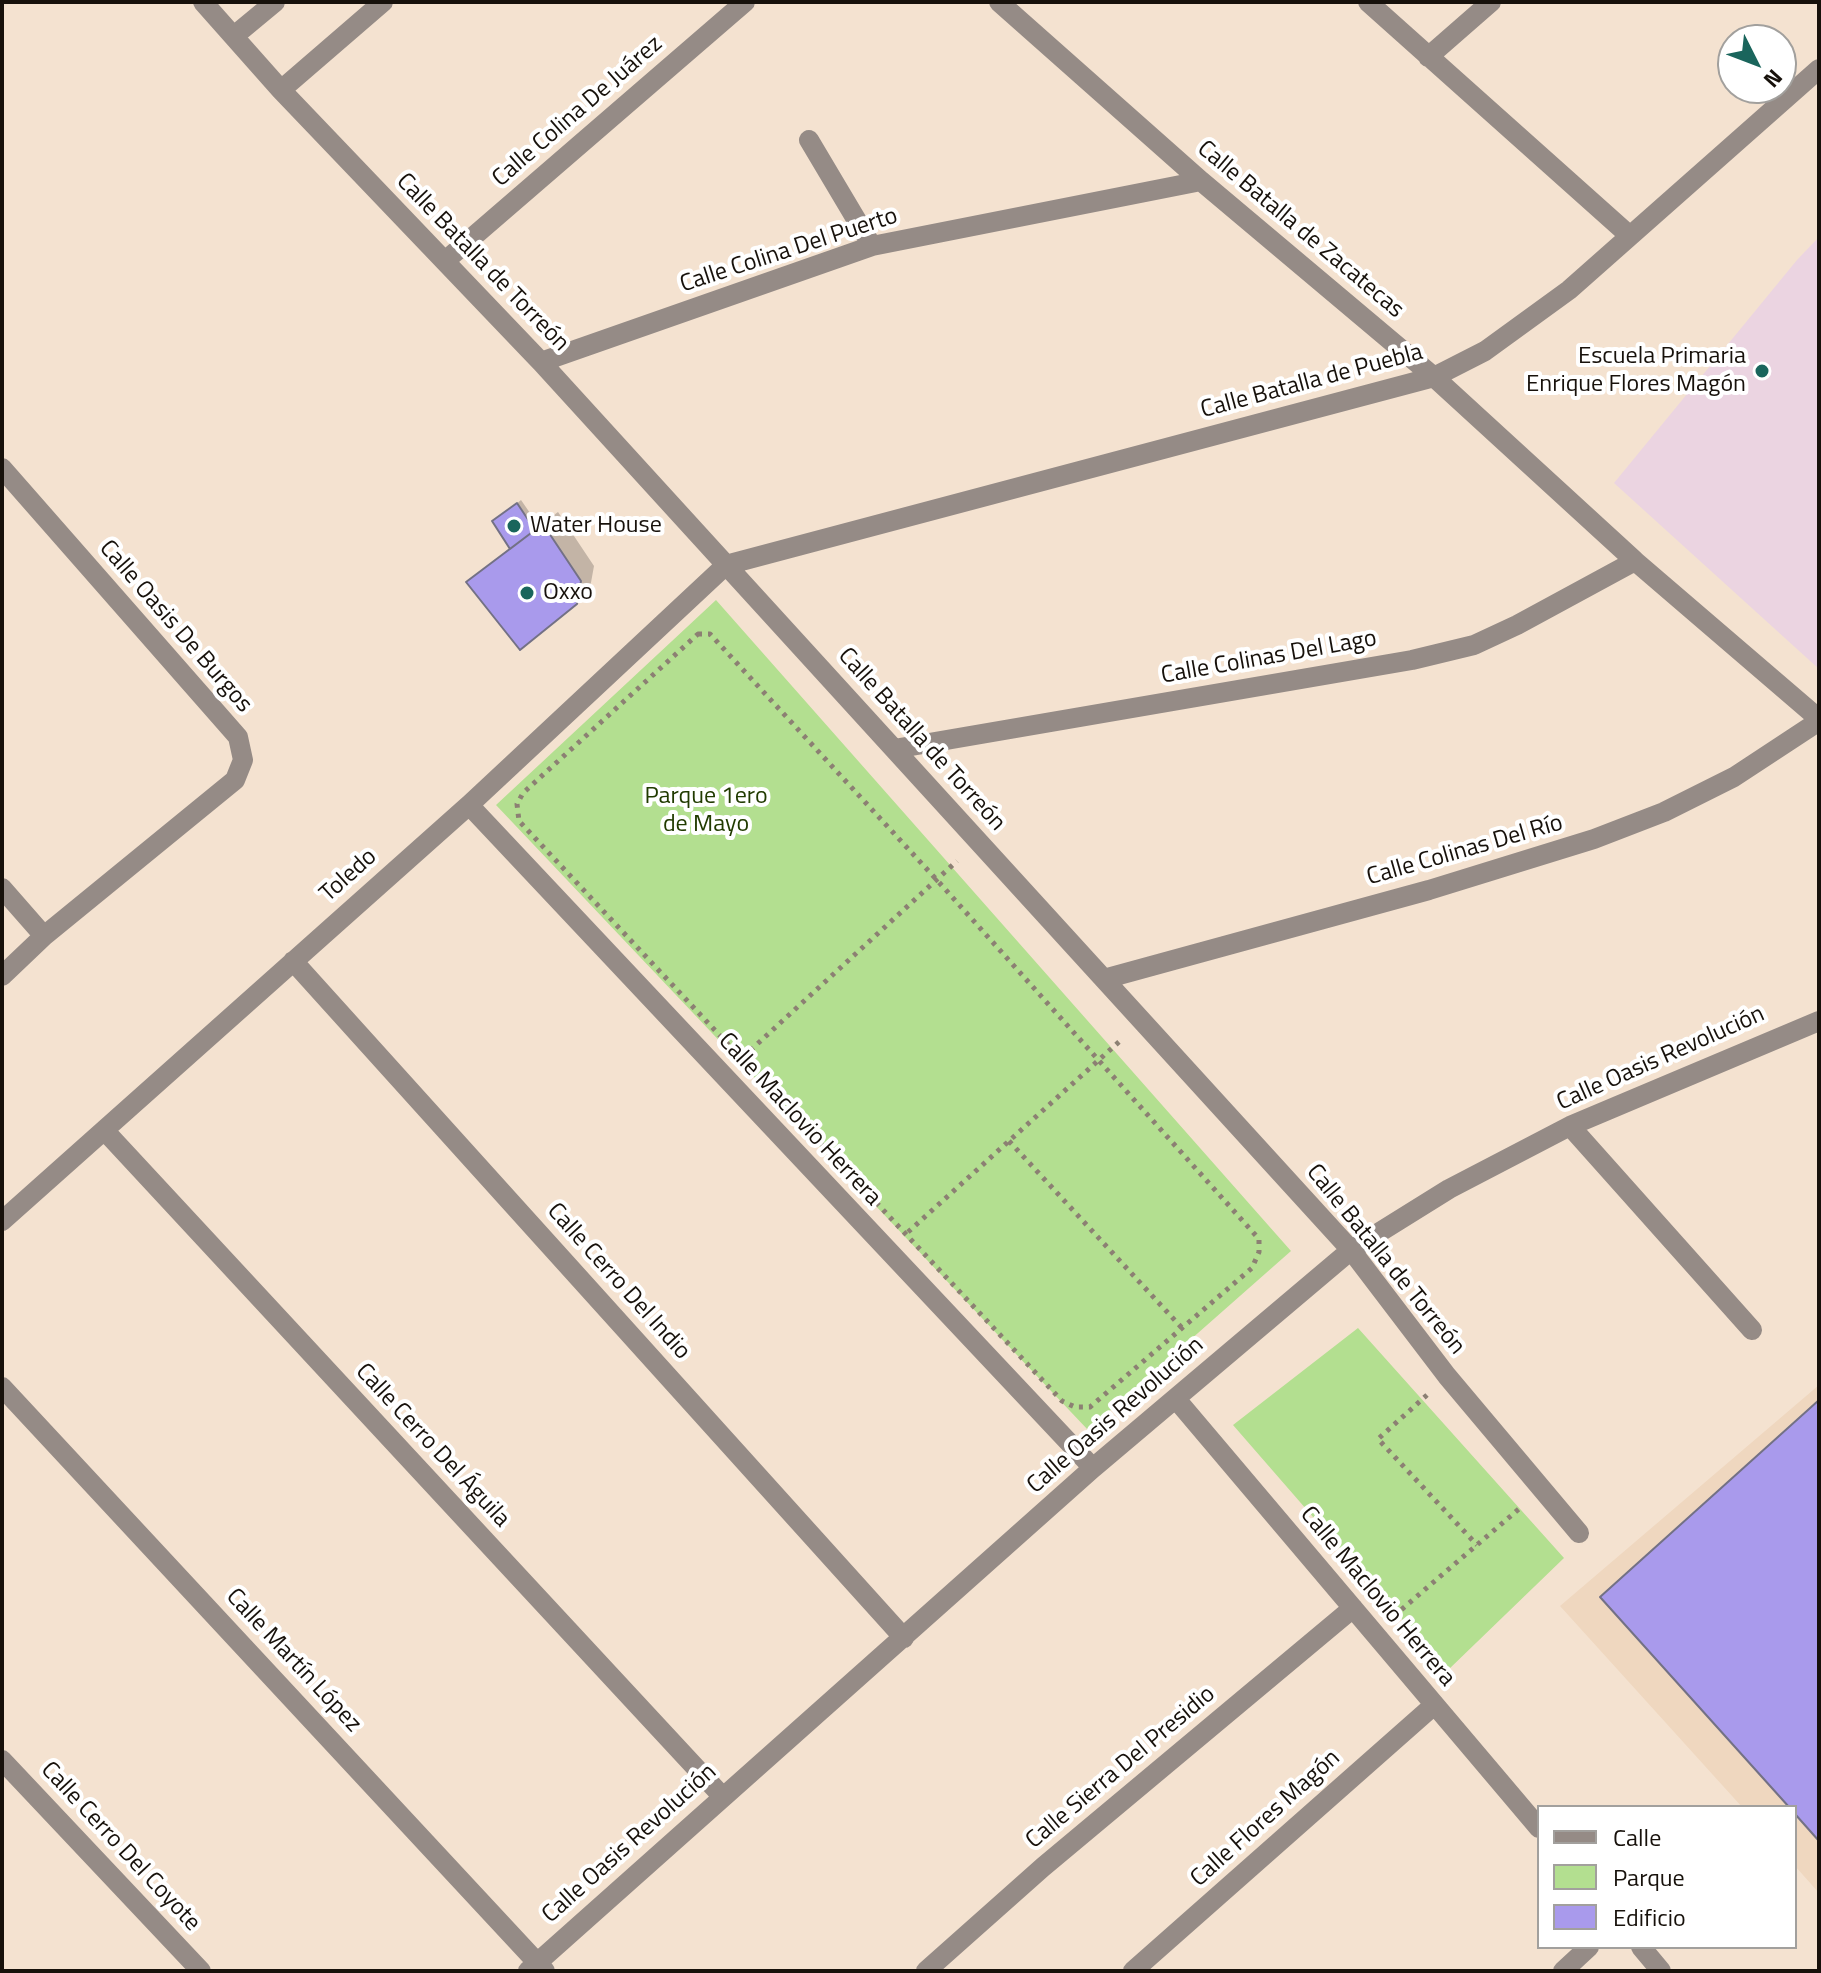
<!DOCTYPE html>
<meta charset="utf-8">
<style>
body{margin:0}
#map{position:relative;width:1821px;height:1973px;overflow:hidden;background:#f4e2d0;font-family:"Titillium Web",sans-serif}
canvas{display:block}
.frame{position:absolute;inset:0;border:4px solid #17110b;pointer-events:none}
.legend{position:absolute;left:1537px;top:1805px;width:260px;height:144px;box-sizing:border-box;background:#fff;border:2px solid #a2a09d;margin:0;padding:10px 14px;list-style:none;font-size:24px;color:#17110b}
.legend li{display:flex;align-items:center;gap:16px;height:40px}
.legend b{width:40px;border:2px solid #a2a09d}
.north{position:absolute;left:1717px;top:24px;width:80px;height:80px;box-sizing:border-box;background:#fff;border:2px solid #a2a09d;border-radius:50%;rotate:132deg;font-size:22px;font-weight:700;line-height:32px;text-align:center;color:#17110b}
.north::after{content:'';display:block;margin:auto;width:28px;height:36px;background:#1a655c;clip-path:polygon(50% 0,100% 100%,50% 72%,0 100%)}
</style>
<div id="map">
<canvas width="1821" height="1973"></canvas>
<div class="frame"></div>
<ul class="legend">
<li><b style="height:10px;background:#958b86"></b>Calle</li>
<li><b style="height:22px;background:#b3df90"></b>Parque</li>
<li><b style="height:22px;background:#a99aec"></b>Edificio</li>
</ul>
<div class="north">N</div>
</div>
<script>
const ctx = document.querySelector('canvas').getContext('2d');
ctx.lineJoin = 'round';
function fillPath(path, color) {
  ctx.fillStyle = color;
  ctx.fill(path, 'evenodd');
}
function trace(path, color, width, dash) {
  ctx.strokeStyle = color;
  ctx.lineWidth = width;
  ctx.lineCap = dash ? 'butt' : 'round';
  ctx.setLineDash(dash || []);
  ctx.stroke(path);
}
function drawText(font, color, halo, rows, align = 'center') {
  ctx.font = font + ' "Titillium Web",sans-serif';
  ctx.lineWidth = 8;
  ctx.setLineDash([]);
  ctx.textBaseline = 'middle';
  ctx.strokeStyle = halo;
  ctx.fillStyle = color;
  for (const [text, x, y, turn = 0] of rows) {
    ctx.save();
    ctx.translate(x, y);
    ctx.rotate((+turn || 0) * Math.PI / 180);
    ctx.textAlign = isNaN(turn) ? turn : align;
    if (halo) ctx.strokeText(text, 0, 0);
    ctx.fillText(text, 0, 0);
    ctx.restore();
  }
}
const built = new Path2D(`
 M1819,1385V1893L1795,1866V1807H1742L1560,1606Z`);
const education = new Path2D(`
 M1819,237V669L1614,483L1797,260Z`);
const green = new Path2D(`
 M716,600L1291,1251L1088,1430L496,805Z
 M1358,1328L1564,1558L1447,1671L1233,1425Z`);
const shadow = new Path2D(`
 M521,500L539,526L558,512L594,566L590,588L575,603L468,582L511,547L499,518Z`);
const building = new Path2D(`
 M517,503L535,530L510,549L492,521Z
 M543,524L581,581L577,604L520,650L466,582Z
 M1819,1400V1841L1795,1814V1807H1789L1600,1597Z`);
const path = new Path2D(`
 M698,634H710L936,879L1259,1239V1252L1252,1268L1090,1407H1075L1062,1401L519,821L517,804L523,793Z
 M743,1057L957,861
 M1009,1141L1182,1328
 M908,1232L1121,1040
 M1427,1395L1378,1439L1477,1545
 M1394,1616L1520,1508`);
const minor = new Path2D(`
 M203,2L281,90L541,362L1351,1250L1447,1376L1579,1533
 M999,2L1201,181L1434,377L1635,561L1819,719
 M1368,2L1630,236
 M234,36L275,2
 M1428,57L1491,2
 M281,90L383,2
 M809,140L872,246
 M445,261L745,2
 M541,362L872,246L1201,181
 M2,468L238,737L243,760L235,780L44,936L2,976
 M894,749L1412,660L1474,645L1517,625L1635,561
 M469,805L1093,1468
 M2,888L44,936
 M293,961L904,1638
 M1104,979L1429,890L1594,839L1664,812L1734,777L1819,721
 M1570,1126L1752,1330
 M105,1131L722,1796
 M2,1221L469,805L726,565L1434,377L1485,351L1569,290L1819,69
 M2,1387L545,1971
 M1176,1399L1539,1828
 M2,1760L201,1971
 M1641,1947L1661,1971
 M528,1971L1093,1468L1351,1250L1449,1189L1570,1126L1819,1021
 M926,1971L1043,1867L1353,1608
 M1133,1971L1433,1706
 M1563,1971L1589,1947`);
const markers = [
 [1762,371,8,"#1a655c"],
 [514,526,8,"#1a655c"],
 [527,593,8,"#1a655c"]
];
const streetNames = [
 ["Calle Colina De Juárez",578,112,-41],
 ["Calle Batalla de Zacatecas",1300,230,40],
 ["Calle Colina Del Puerto",789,251,-18],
 ["Calle Batalla de Torreón",482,263,46],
 ["Calle Batalla de Puebla",1312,382,-15],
 ["Calle Oasis De Burgos",175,627,49],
 ["Calle Colinas Del Lago",1269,658,-10],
 ["Calle Batalla de Torreón",921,740,48],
 ["Calle Colinas Del Río",1465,851,-16],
 ["Toledo",349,876,-42],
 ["Calle Oasis Revolución",1661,1059,-24],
 ["Calle Maclovio Herrera",799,1120,47],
 ["Calle Batalla de Torreón",1385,1260,51],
 ["Calle Cerro Del Indio",618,1282,48],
 ["Calle Oasis Revolución",1116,1416,-41],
 ["Calle Cerro Del Águila",432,1446,47],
 ["Calle Maclovio Herrera",1377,1597,50],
 ["Calle Martín López",293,1661,47],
 ["Calle Sierra Del Presidio",1121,1768,-40],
 ["Calle Flores Magón",1266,1819,-42],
 ["Calle Oasis Revolución",630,1844,-42],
 ["Calle Cerro Del Coyote",120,1847,47]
];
const poiNames = [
 ["Escuela Primaria",1746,357,"right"],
 ["Enrique Flores Magón",1746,385,"right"],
 ["Water House",530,526],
 ["Oxxo",543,593]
];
const parkNames = [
 ["Parque 1ero",706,797],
 ["de Mayo",706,825]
];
fillPath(built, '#efd7bf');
fillPath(education, '#ebd4e1');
fillPath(green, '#b3df90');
fillPath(shadow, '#0003');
fillPath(building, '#a99aec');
trace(building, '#737185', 2);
trace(path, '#8c8073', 5, [4, 6]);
trace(minor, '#958b86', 20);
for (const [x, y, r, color] of markers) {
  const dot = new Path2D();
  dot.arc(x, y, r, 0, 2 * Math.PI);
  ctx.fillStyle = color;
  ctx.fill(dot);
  trace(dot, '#fff', 3);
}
drawText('24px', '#17110b', '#fff', streetNames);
drawText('24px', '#17110b', '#fff', poiNames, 'left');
drawText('24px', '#213b00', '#fff', parkNames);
</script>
